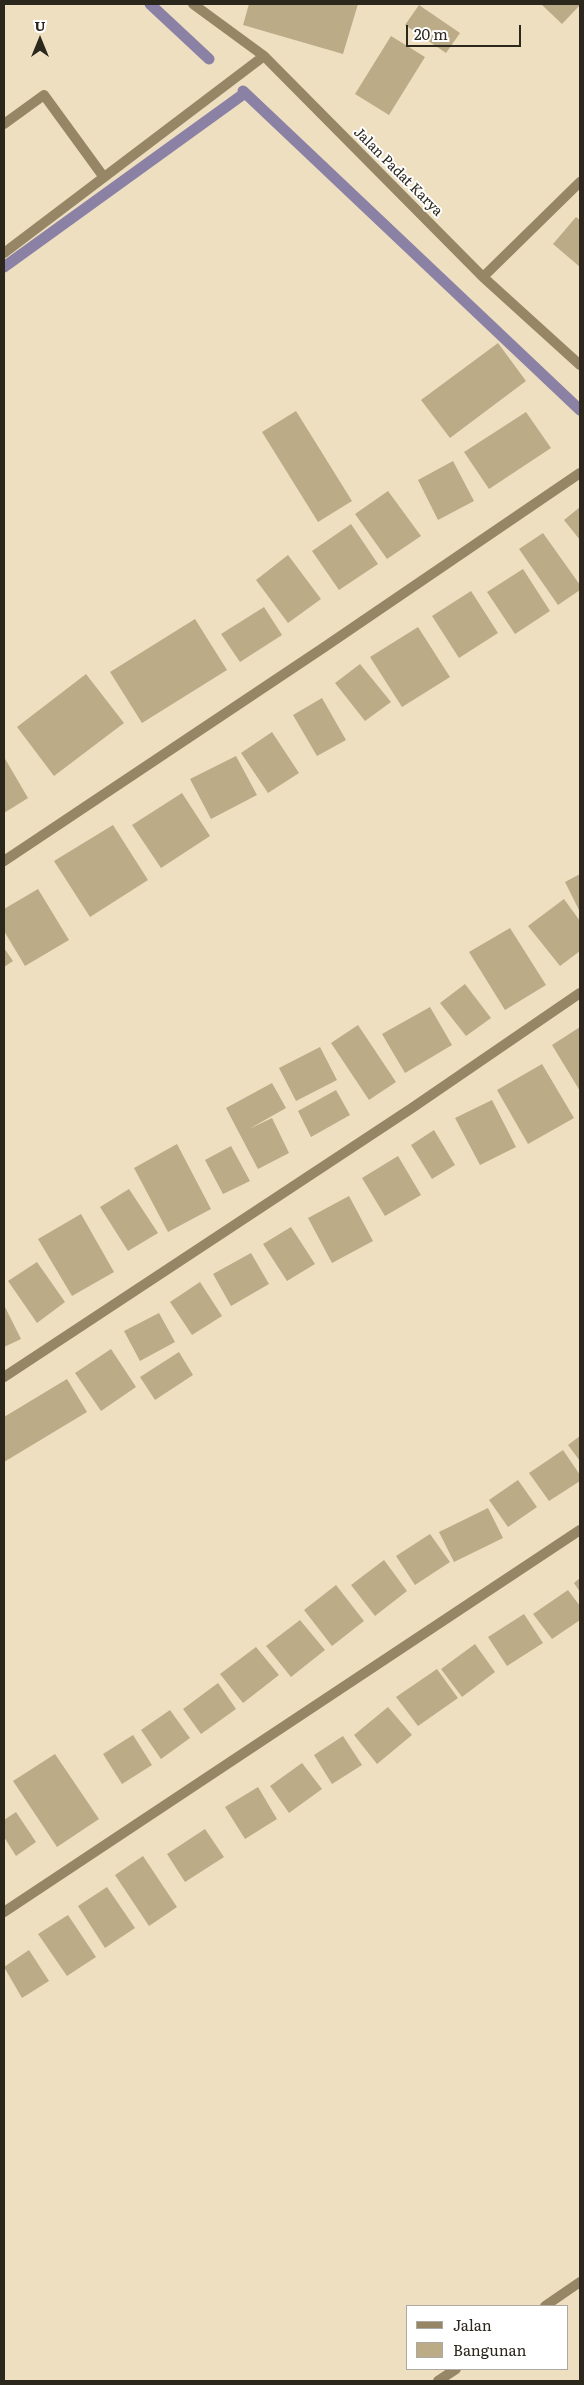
<!DOCTYPE html>
<style>
body{margin:0}
#map{position:relative;width:584px;height:2385px;overflow:hidden;background:#eddfc0;font-family:Literata,serif}
canvas{display:block}
.frame{position:absolute;inset:0;border:5px solid #2c271c;pointer-events:none}
.legend{position:absolute;left:406px;top:2305px;width:162px;height:65px;box-sizing:border-box;background:#fff;border:1px solid #aba9a4;margin:0;padding:6px 9px;list-style:none;font-size:15px;color:#2c271c}
.legend li{display:flex;align-items:center;gap:10px;height:25px}
.legend b{width:25px;border:1px solid #aba9a4}
.north{position:absolute;left:15px;top:15px;width:50px;height:50px;-webkit-text-stroke:4px #fff;paint-order:stroke;rotate:0deg;font-size:14px;font-weight:700;line-height:20px;text-align:center;color:#2c271c}
.north::after{content:'';display:block;margin:auto;width:18px;height:22px;background:#2c271c;clip-path:polygon(50% 0,100% 100%,50% 72%,0 100%)}
.scale{position:absolute;left:406px;top:25px;width:115px;height:22px;box-sizing:border-box;border:2px solid #2c271c;border-top:0;padding-left:6px;font-size:15px;line-height:18px;white-space:nowrap;color:#2c271c;-webkit-text-stroke:4px #fff;paint-order:stroke}
</style>
<div id="map">
<canvas width="584" height="2385"></canvas>
<div class="frame"></div>
<ul class="legend">
<li><b style="height:6px;background:#968665"></b>Jalan</li>
<li><b style="height:14px;background:#bcab87"></b>Bangunan</li>
</ul>
<div class="north">U</div>
<div class="scale">20 m</div>
</div>
<script>
const ctx = document.querySelector('canvas').getContext('2d');
ctx.lineJoin = 'round';
function trace(path, color, width, dash) {
  ctx.strokeStyle = color;
  ctx.lineWidth = width;
  ctx.lineCap = dash ? 'butt' : 'round';
  ctx.setLineDash(dash || []);
  ctx.stroke(path);
}
function fillPath(path, color) {
  ctx.fillStyle = color;
  ctx.fill(path, 'evenodd');
}
function drawText(font, color, halo, rows, align = 'center') {
  ctx.font = font + ' Literata,serif';
  ctx.lineWidth = 4;
  ctx.setLineDash([]);
  ctx.textBaseline = 'middle';
  ctx.strokeStyle = halo;
  ctx.fillStyle = color;
  for (const [text, x, y, turn = 0] of rows) {
    ctx.save();
    ctx.translate(x, y);
    ctx.rotate((+turn || 0) * Math.PI / 180);
    ctx.textAlign = isNaN(turn) ? turn : align;
    if (halo) ctx.strokeText(text, 0, 0);
    ctx.fillText(text, 0, 0);
    ctx.restore();
  }
}
const stream = new Path2D(`
 M150,4L209,59
 M243,91L580,410
 M4,267L245,93`);
const building = new Path2D(`
 M249,4H358L343,54L243,25Z
 M544,4H580V5L562,24L542,5Z
 M419,5L460,33L446,53L405,25Z
 M391,36L425,57L389,115L355,94Z
 M576,217L580,220V267L553,244Z
 M498,343L526,381L450,438L421,400Z
 M296,411L352,501L318,522L262,432Z
 M526,412L551,448L489,489L464,452Z
 M453,461L474,501L438,520L418,480Z
 M388,491L421,536L387,559L355,514Z
 M580,507V540L564,520Z
 M351,524L378,564L339,590L312,551Z
 M543,533L580,585V590L558,605L519,549Z
 M288,555L321,599L288,623L256,580Z
 M523,569L550,611L515,634L487,592Z
 M471,591L498,633L459,658L432,616Z
 M264,607L282,635L240,662L221,634Z
 M195,619L227,670L142,723L110,672Z
 M418,627L450,677L402,707L370,657Z
 M360,664L391,702L365,721L335,683Z
 M86,674L124,723L54,776L17,727Z
 M322,698L346,740L317,756L293,715Z
 M272,732L299,773L268,793L241,753Z
 M236,756L257,795L211,819L190,779Z
 M4,757L28,798L4,813Z
 M182,793L210,836L161,868L132,825Z
 M113,825L148,880L90,917L54,861Z
 M580,874V912L565,882Z
 M38,889L69,940L25,966L4,931V909Z
 M564,899L580,921V951L560,966L528,926Z
 M510,928L546,985L505,1010L469,952Z
 M4,948L13,961L4,967Z
 M465,984L491,1018L466,1036L440,1003Z
 M430,1007L452,1045L405,1073L382,1034Z
 M358,1025L396,1082L369,1100L331,1043Z
 M580,1027V1091L552,1045Z
 M320,1047L337,1080L296,1101L279,1068Z
 M542,1064L574,1118L528,1144L497,1090Z
 M272,1083L286,1108L249,1129L272,1118L289,1153L258,1169L226,1108Z
 M336,1090L350,1115L311,1137L298,1111Z
 M492,1100L516,1147L480,1165L455,1118Z
 M434,1130L455,1165L432,1179L411,1145Z
 M177,1144L211,1209L168,1232L134,1168Z
 M231,1146L250,1181L223,1194L205,1160Z
 M398,1156L421,1195L385,1216L362,1178Z
 M129,1189L158,1233L128,1251L100,1207Z
 M349,1196L373,1241L332,1263L308,1218Z
 M81,1214L114,1272L72,1296L38,1239Z
 M291,1227L315,1264L287,1281L263,1244Z
 M251,1253L269,1284L231,1306L213,1274Z
 M37,1262L65,1302L37,1323L8,1281Z
 M200,1282L222,1316L192,1335L170,1302Z
 M4,1305L21,1339L4,1347Z
 M159,1313L175,1342L140,1361L124,1331Z
 M111,1349L136,1387L101,1411L75,1373Z
 M179,1352L193,1375L155,1400L140,1377Z
 M67,1379L87,1412L4,1462V1417Z
 M580,1436V1461L568,1445Z
 M563,1450L580,1475V1481L549,1501L529,1473Z
 M518,1480L537,1507L508,1527L489,1500Z
 M488,1508L503,1538L454,1562L439,1532Z
 M430,1534L450,1562L415,1585L396,1556Z
 M384,1560L407,1591L375,1616L351,1585Z
 M580,1578V1592L574,1583Z
 M336,1585L364,1621L332,1646L304,1610Z
 M568,1590L580,1606V1620L552,1639L533,1614Z
 M524,1614L543,1643L507,1666L488,1637Z
 M300,1620L325,1650L291,1677L266,1646Z
 M475,1644L495,1672L462,1697L441,1669Z
 M256,1647L279,1675L243,1703L220,1674Z
 M437,1669L458,1698L418,1726L396,1697Z
 M218,1683L236,1709L201,1734L183,1709Z
 M388,1707L412,1735L377,1764L354,1735Z
 M170,1710L190,1738L161,1759L141,1730Z
 M133,1735L152,1765L122,1784L103,1754Z
 M343,1736L362,1765L332,1784L314,1755Z
 M55,1754L99,1819L57,1847L13,1781Z
 M302,1763L322,1789L289,1813L270,1786Z
 M258,1787L277,1819L245,1839L225,1807Z
 M16,1812L36,1842L16,1856L4,1837V1820Z
 M205,1829L224,1857L185,1882L167,1854Z
 M143,1856L177,1907L149,1926L115,1875Z
 M107,1887L135,1928L105,1948L78,1906Z
 M68,1915L96,1957L67,1976L38,1934Z
 M29,1950L49,1981L22,1998L4,1967Z`);
const street = new Path2D(`
 M193,4L264,56L483,277L580,365
 M4,124L44,95L103,176
 M4,253L264,56
 M483,277L580,182
 M4,861L323,648L580,473
 M4,1377L412,1108L580,993
 M4,1912L580,1530
 M545,2306L580,2282
 M438,2381L456,2369`);
const streetNames = [
 ["Jalan Padat Karya",398,172,45]
];
trace(stream, '#8a81a4', 11);
fillPath(building, '#bcab87');
trace(street, '#968665', 10);
drawText('14px', '#2c271c', '#fff', streetNames);
</script>
